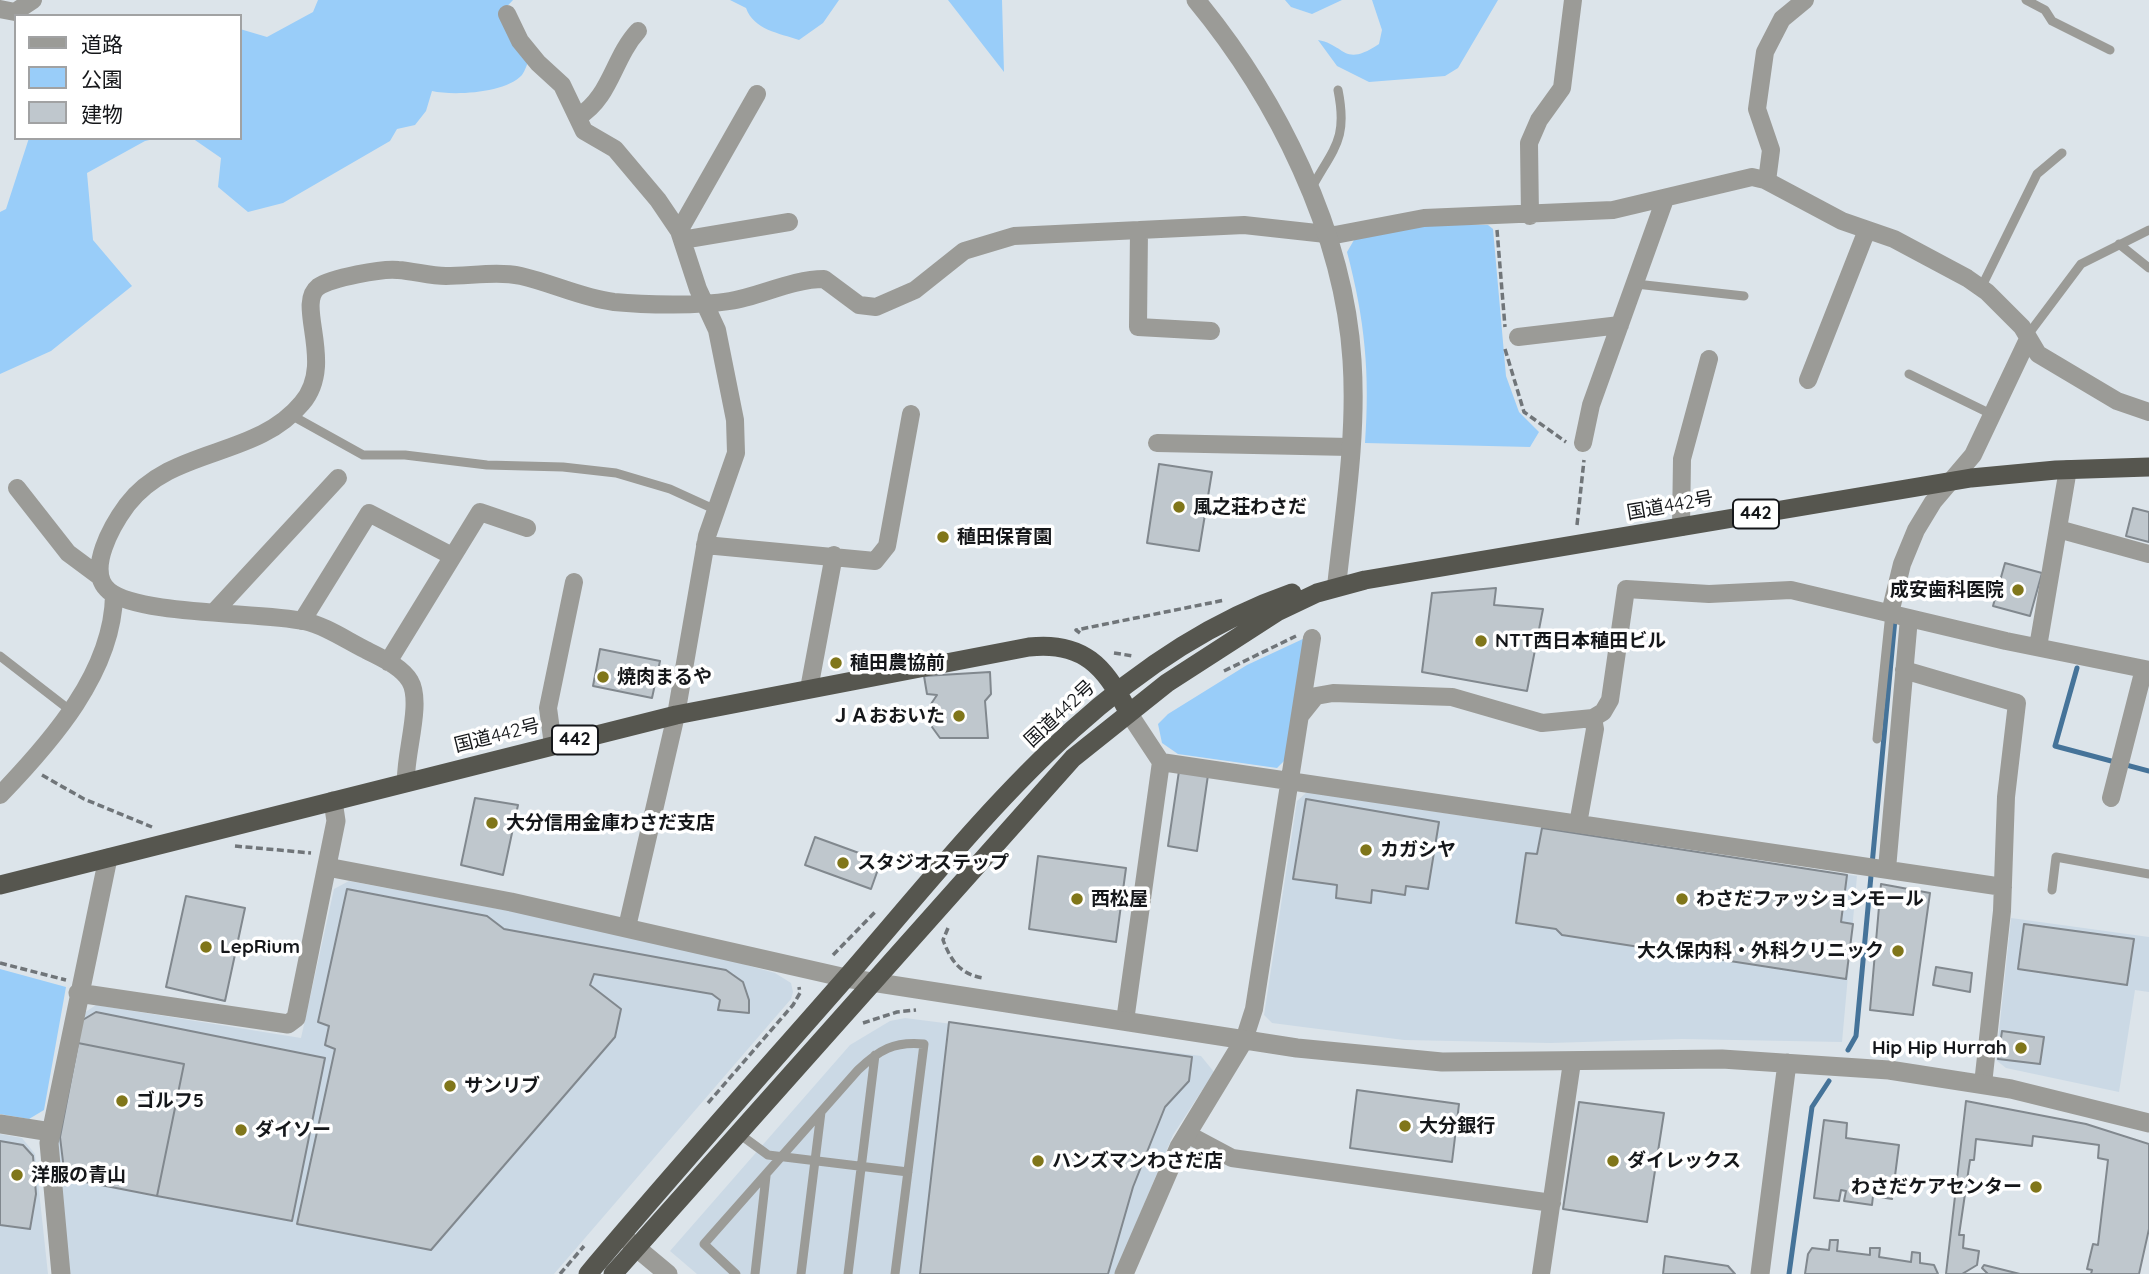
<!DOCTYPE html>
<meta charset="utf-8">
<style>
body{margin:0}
#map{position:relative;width:2149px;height:1274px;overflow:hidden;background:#dce4ea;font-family:Quicksand,"Noto Sans JP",sans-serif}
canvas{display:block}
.legend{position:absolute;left:14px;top:14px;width:228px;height:126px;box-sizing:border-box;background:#fff;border:2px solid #a1a2a3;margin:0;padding:9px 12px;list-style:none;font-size:21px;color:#15171a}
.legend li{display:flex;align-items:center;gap:14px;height:35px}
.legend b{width:35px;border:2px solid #a1a2a3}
</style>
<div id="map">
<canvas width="2149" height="1274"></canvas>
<ul class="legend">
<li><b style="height:9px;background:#9b9b97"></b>道路</li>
<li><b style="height:19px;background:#99cdf9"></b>公園</li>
<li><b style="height:19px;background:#bfc7cd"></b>建物</li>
</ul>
</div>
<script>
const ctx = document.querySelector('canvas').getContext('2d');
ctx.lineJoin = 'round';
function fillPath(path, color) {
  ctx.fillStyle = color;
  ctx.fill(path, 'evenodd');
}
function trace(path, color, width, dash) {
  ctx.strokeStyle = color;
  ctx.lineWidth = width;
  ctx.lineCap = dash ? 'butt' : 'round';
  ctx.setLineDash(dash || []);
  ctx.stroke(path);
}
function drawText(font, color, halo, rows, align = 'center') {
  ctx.font = font + ' Quicksand,"Noto Sans JP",sans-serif';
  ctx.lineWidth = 7;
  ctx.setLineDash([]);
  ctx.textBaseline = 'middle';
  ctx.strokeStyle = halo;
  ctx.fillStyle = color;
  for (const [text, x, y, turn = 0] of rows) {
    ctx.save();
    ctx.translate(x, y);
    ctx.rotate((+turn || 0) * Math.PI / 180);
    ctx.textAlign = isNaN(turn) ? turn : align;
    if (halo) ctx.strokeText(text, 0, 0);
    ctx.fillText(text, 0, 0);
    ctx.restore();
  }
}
const built = new Path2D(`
 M1307,792L1857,876L1842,1042L1682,1039L1550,1043L1404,1040L1272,1023L1264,1015L1297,801Z
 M349,881L639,935L775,973L791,983L793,992L791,999L554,1274H68L57,1142L81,1015L96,1005L301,1038L334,889Z
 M2011,918L2149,937V992L2135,990L2119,1092L2006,1068L1996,1060Z
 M905,1018L1201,1056L1214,1072L1173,1135L1115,1274H697L670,1251L850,1045L890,1021Z
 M0,1134L22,1138L35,1154L48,1274H0Z`);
const green = new Path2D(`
 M318,0H513L499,15L529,60C527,64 525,71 522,75C506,93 454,96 432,91L426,111L415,125L397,129L390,141L283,203L248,212L218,187L221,158L192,138H240V29L267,37L313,12Z
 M730,0H839L823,23L799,40C779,33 754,30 746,8Z
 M948,0H1002L1004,72Z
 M1285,0H1342L1312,14L1291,7Z
 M1372,0H1498L1458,68L1445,76L1369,82L1337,66L1318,40C1346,45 1343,68 1379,44L1382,30Z
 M29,138H158L145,141L87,173L93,240L132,286L51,351L0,374V212L6,209Z
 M1416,224L1488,225L1493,229L1506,376L1519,412L1539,432L1530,447L1365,443C1370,374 1365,320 1347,252L1354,240Z
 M1305,638L1287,758L1277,768L1178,754L1162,743L1158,724L1168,714L1247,665Z
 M0,969L66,987L44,1110L29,1119L0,1114Z`);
const stream = new Path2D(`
 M2077,668L2055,746L2149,771
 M1848,1050L1856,1036L1895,619
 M1789,1274L1812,1107L1829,1081`);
const building = new Path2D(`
 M1159,464L1212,472L1199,551L1147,543Z
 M2133,508L2149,512V542L2126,536Z
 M2005,563L2042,573L2030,616L1993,606Z
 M1496,588L1494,605L1543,609L1527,691L1422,672L1432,593Z
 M600,649L660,661L652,698L593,686Z
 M990,672L991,694L985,701L988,738H940L932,727L931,704L937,695L927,694L924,676Z
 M1179,771L1208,775L1197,851L1168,846Z
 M475,798L518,805L503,875L461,865Z
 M1306,799L1439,822L1428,889L1406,886L1405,895L1372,890L1371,903L1336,898L1337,885L1293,879Z
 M1542,828L1847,875L1841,922L1853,924L1846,979L1562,935L1556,929L1516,923L1526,853L1537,854Z
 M815,837L881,861L871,889L805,865Z
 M1038,856L1126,868L1116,942L1029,929Z
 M1881,884L1930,893L1913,1015L1870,1010Z
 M347,889L487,916L504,929L726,970L743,982L749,1000V1013L718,1010L720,1000L712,994L594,974L590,985L621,1009L615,1037L431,1250L297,1224L335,1049L325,1045L329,1026L318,1022Z
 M186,896L245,908L225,1001L166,987Z
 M2024,924L2134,939L2127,985L2018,969Z
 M1936,967L1972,973L1970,992L1933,985Z
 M96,1012L325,1058L292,1221L157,1196L184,1064L78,1043L81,1021Z
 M949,1022L1192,1057L1189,1081L1165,1107L1133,1187L1108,1274H920Z
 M2002,1031L2044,1037L2040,1064L1998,1059Z
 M78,1043L184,1064L157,1196L65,1178L60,1137Z
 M1357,1090L1459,1104L1452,1162L1350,1148Z
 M1966,1101L2086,1124L2149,1144V1229L2139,1274H1946Z
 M1579,1102L1664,1113L1647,1222L1563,1209Z
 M1824,1120L1847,1123L1846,1138L1899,1145L1892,1199L1873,1196L1872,1205L1844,1201L1846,1191L1841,1190L1839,1201L1814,1198Z
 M2033,1136L2099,1145L2098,1158L2108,1160L2098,1245L2093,1244L2087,1269L2092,1270L2091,1274H2020L1984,1265L1982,1268L1988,1274H1962L1977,1265L1979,1251L1963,1248L1964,1235H1959L1970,1160H1974L1976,1139L2032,1146Z
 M0,1141L23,1145L33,1156L36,1194L30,1229L0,1225Z
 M1830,1240H1838L1837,1251L1870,1255V1248H1880L1879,1257L1911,1262L1912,1252L1920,1253V1263L1934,1265L1938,1274H1805L1808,1254L1812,1248L1829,1250Z
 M1665,1256L1728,1266L1735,1274H1663Z`);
const path = new Path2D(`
 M1497,230L1505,327
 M1505,349L1524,412L1566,442
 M1577,525L1584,460
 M1080,633L1076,630L1225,600
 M1114,653L1133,656
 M1224,671L1296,636
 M1078,699L1083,680
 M42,775L84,799L152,827
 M235,846L311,853
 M948,928L943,940C951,961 960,974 983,978
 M833,955L875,912
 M0,963L66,980
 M863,1023L897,1012L916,1010
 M708,1103L793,1005L800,993L799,987
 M560,1274L584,1246`);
const service = new Path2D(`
 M2026,0L2045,10L2052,21L2110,50
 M1311,189C1334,147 1348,140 1338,90
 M2119,244L2149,268
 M1636,284L1744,296
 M1981,288L2037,174L2062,153
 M2027,336L2081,264L2149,230
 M1909,374L1993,415
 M291,415L363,455H405L487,465L563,467L616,473L670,489L716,510
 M0,656L71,711
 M1877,739L1890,613
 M2052,890L2056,857L2149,874
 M738,1133L768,1155L908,1172
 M736,1274L704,1244L858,1070C879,1050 894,1041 924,1044L895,1274
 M755,1274L766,1176
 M801,1274L821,1112
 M848,1274L875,1055`);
const minor = new Path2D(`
 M0,9L15,12L33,0
 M507,14L520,41L538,63L562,85L584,131L615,149L658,200L679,231L698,289L717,330L735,420L736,453L707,536L676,715L627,927
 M578,117C611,97 613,58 638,31
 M1767,181L1771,150L1757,109L1765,52L1782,19L1805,0
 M1530,216L1529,143L1539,120L1562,88L1573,0
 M1139,230L1138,327L1211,331
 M679,231L757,94
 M682,240L789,222
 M1518,337L1620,325
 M1808,380L1867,230
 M1157,443L1350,447
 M1583,443L1591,405L1665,199
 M17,488L68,553L99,576
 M1681,527L1682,459L1709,359
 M2058,529L2149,554
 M705,545L875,561L887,546L911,414
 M215,611L338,478
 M1890,613L1902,564L1916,530L1933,502L1973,455L2028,339
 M302,621L369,513L452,556
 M2038,647L2068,469
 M388,662L480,512L527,528
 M1904,670L2017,703L2006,797L2002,911L1983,1084
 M809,689L834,555
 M1300,716L1316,696L1333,693L1452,697L1542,723L1593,718L1603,712L1610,700L1626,589L1709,594L1791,590L2006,641L2149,670
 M553,745L548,708L574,582
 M1161,762L2003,887
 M406,783C404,756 423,703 410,681C401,666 381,658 366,650C346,640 326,626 304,621C260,612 138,615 109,591C85,571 113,524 127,505C172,446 256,459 302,403C336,363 295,305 318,287C331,278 383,268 398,270C414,271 430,276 446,276C471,276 497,271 521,276C552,283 582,298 614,302C644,305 701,306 730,301C761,296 792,279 824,279L859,305L876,307L915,290L964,251L1014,236L1244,225L1335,235L1424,218L1613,210L1752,177L1765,180L1842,221L1894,239L1967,278L1987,292L2022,327L2038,354L2117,401L2149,412
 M0,795C51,742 113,672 114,595
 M2111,798L2144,669
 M1578,824L1595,729L1593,718
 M1887,869L1909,618
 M1125,1021L1161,762L1128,712
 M1244,1040L1254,1009L1312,638
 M1187,1134L1232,1158L1552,1203
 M1541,1274L1572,1062`);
const tertiary = new Path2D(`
 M1196,0C1277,98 1344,232 1352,360C1357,434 1345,509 1337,582
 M327,867L511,902L846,978L1297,1048L1442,1062L1722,1059L1889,1070L2011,1089L2149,1123
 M78,993L288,1024L296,1018L336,821L333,801
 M0,1124L51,1132
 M626,1239L668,1274
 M61,1274L49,1143L108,858
 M1124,1274L1179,1147L1244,1040
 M1760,1274L1787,1063`);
const trunk = new Path2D(`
 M0,885L676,715L1029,647C1082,641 1106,666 1128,712
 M588,1274C672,1174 759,1077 845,979C973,832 1101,659 1292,593
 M613,1274L1073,758L1167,683L1277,612L1317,593L1365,580L1971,478L2056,470L2149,467`);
const markers = [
 [1179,507,7,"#80761a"],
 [943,537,7,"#80761a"],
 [2018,590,7,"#80761a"],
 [1481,641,7,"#80761a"],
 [836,663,7,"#80761a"],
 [603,677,7,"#80761a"],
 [959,716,7,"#80761a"],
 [492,823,7,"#80761a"],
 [1366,850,7,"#80761a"],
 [843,863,7,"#80761a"],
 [1077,899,7,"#80761a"],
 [1682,899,7,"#80761a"],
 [206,947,7,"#80761a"],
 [1898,951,7,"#80761a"],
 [2021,1048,7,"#80761a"],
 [450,1086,7,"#80761a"],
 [122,1101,7,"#80761a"],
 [1405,1126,7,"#80761a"],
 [241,1130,7,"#80761a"],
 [1038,1161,7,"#80761a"],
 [1613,1161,7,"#80761a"],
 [17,1175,7,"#80761a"],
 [2036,1187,7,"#80761a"]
];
const shields = [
 [1756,514,46],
 [575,740,46]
];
const shieldNames = [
 ["442",1756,514],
 ["442",575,740]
];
const streetNames = [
 ["国道442号",1670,506,-10],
 ["国道442号",1060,714,-43],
 ["国道442号",497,736,-14]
];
const poiNames = [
 ["風之荘わさだ",1193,507],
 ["稙田保育園",957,537],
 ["成安歯科医院",2004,590,"right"],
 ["NTT西日本稙田ビル",1495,641],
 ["稙田農協前",850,663],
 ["焼肉まるや",617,677],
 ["ＪＡおおいた",945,716,"right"],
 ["大分信用金庫わさだ支店",506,823],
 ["カガシヤ",1380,850],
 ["スタジオステップ",857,863],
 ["西松屋",1091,899],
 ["わさだファッションモール",1696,899],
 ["LepRium",220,947],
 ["大久保内科・外科クリニック",1884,951,"right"],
 ["Hip Hip Hurrah",2007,1048,"right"],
 ["サンリブ",464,1086],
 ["ゴルフ5",136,1101],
 ["大分銀行",1419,1126],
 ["ダイソー",255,1130],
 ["ハンズマンわさだ店",1052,1161],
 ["ダイレックス",1627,1161],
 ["洋服の青山",31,1175],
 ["わさだケアセンター",2022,1187,"right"]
];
fillPath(built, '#cbd9e5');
fillPath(green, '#99cdf9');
trace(stream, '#457399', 5);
fillPath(building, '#bfc7cd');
trace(building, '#81888e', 2);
trace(path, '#707579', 3.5, [7, 3.5]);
trace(service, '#9b9b97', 9);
trace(minor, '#9b9b97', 18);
trace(tertiary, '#9b9b97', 19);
trace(trunk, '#56564f', 19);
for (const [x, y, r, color] of markers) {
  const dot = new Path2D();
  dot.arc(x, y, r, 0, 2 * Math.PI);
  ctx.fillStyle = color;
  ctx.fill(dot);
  trace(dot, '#fff', 2.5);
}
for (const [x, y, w] of shields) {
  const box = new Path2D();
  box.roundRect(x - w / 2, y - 14.5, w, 29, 5);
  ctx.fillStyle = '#fff';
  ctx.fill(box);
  trace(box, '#15171a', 2);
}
drawText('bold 18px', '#15171a', null, shieldNames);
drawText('19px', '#15171a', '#fff', streetNames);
drawText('bold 19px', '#15171a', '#fff', poiNames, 'left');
</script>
